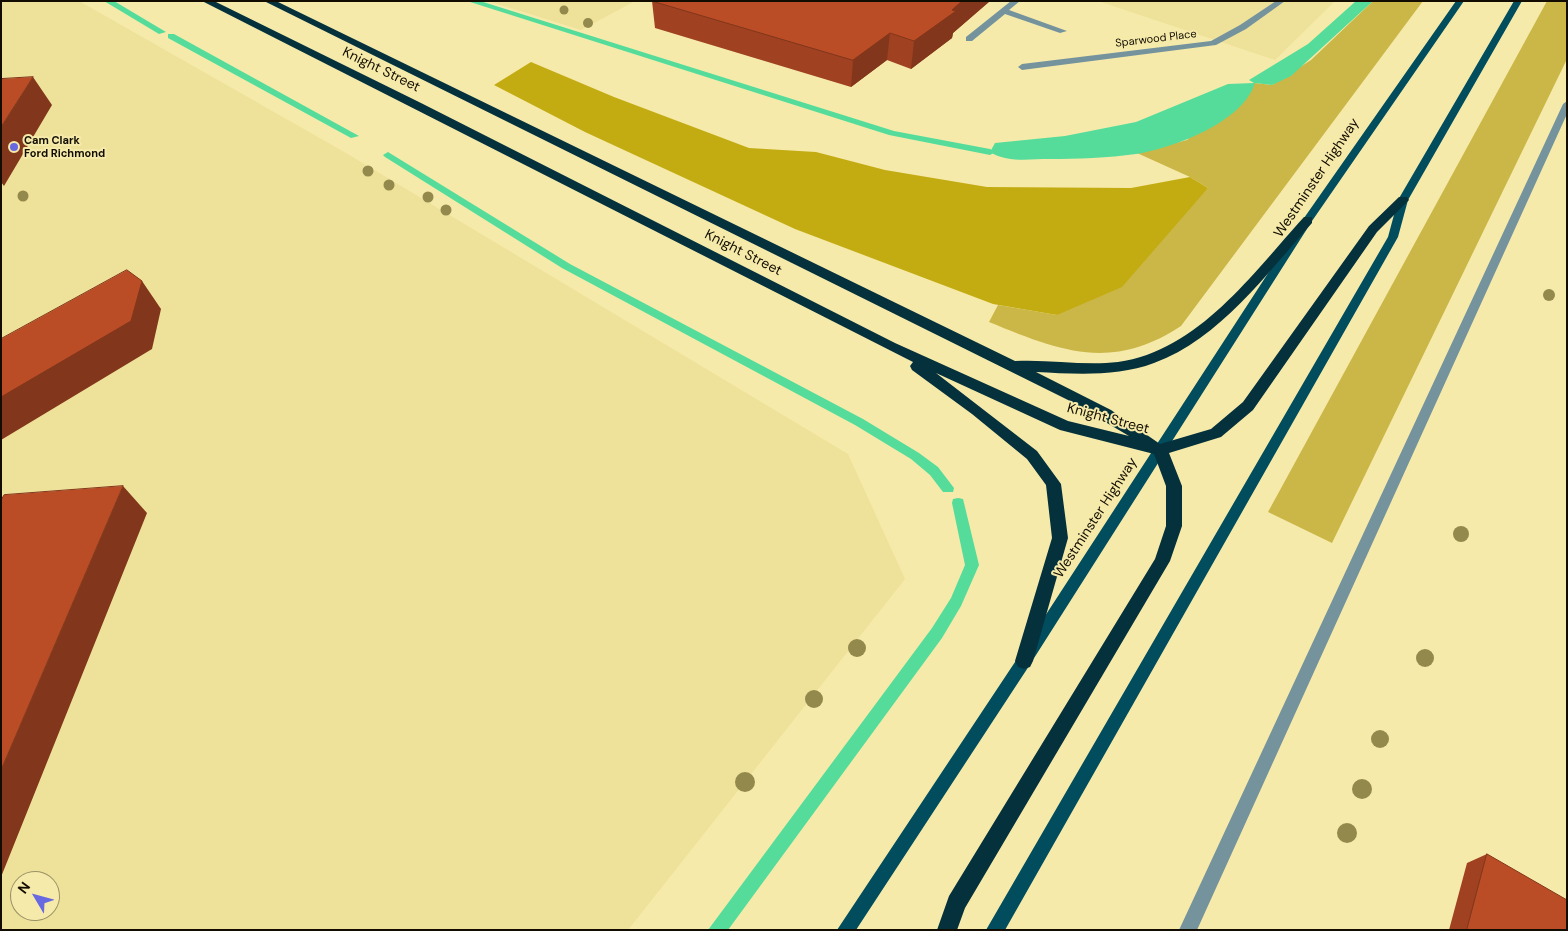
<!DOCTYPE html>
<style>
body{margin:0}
#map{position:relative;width:1568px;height:931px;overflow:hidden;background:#f6eaaa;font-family:"DM Sans",sans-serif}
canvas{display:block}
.frame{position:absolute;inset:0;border:2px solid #120d00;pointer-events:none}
.north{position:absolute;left:10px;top:871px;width:50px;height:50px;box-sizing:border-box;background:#f6eaaa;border:1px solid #9b9266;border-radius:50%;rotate:307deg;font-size:14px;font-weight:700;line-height:20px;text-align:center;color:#120d00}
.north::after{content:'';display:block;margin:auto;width:18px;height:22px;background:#6868e1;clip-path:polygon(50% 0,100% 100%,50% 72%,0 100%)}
</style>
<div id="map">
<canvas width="1568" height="931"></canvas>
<div class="frame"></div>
<div class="north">N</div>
</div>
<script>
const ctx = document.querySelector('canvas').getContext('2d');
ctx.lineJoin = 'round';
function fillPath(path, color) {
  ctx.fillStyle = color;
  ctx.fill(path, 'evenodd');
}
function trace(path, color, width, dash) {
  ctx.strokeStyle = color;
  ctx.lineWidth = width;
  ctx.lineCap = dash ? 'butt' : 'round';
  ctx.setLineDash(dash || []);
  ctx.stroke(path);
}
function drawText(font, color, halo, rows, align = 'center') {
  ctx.font = font + ' "DM Sans",sans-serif';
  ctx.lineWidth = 4;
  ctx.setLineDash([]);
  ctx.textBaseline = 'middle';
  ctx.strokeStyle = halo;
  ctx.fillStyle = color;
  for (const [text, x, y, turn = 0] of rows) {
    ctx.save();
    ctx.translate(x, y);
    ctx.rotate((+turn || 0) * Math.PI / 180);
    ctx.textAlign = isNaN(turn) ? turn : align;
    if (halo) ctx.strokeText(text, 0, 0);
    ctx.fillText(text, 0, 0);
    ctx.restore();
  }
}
const built = new Path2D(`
 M1,1H79L346,153L848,454L905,579L628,930H1ZM20,881H50V911H20Z
 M488,1H635L581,30Z
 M1098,1H1335L1275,60Z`);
const green = new Path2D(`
 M1373,1H1423L1181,326C1111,372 1060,351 989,322L998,305L1057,315L1208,188L1190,177L1137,153L1187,140L1255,83L1272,85L1311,60Z
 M1547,1H1567V59L1332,543L1268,512Z`);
const forest = new Path2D(`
 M531,62L614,97L749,148L816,152L885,170L987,187L1131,188L1190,177L1208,188L1122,287L1057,315L993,304L795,229L585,132L494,85Z`);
const water = new Path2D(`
 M1356,1H1373L1291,76L1272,85L1255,83C1243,122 1174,148 1136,154C1108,158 1078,159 1049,159C1029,159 1008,163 990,152L995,143L1065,136L1136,122L1228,84L1254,83L1249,80L1308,44Z`);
const stream = new Path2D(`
 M104,1H114L166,32L159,34Z
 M467,1H480L894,131L990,149L995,152L990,155L889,135Z
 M168,34H174L359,136L351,138L168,38Z
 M388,152L570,264L863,419L919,453L938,467L954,488L953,492H943L930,475L911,459L855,425L562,268L385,157L383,155Z
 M958,498L963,499L964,503L979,565L961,606L942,638L728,930H708L932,628L951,598L965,565L952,503L953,499Z`);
const minor = new Path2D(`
 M1011,1H1020L1009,10L1067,31L1060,33L1005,14L972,41H966V37Z
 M1276,1H1285L1246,29L1216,45L1022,70L1018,67L1022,64L1211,41L1240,25Z
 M1567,101V114L1197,930H1179L1563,104Z`);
const major = new Path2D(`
 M1456,1H1464L1312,221L1029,666L856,930H837L1019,656L1304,218Z
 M1514,1H1522L1408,200L1398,237L1005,930H986L1388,237L1398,200Z`);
const highway = new Path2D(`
 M202,1H214L421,103L895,343L1068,421L1129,436L1068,400L264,1H276L1015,361C1049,359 1083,366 1118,362C1198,351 1253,273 1304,217H1312V223C1267,273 1220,339 1154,363C1117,377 1075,374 1036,372L1111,410L1160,444L1211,429L1243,402L1369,226L1399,197H1407L1409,200L1377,232L1253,410L1221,437L1169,453L1182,486V526L1170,561L965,908L957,930H937L949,896L1155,559L1166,526V486L1154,454L1060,430L936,373L1037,451L1061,484L1068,538L1033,661L1030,667L1024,669L1018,667L1015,661L1052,538L1046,485L1027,459L972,414L912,370L910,366L913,362Z`);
const trees = [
 [564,10,4.5],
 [588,23,5],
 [368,171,5.5],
 [389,185,5.5],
 [23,196,5.5],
 [428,197,5.5],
 [446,210,5.5],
 [1549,295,6],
 [1461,534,8],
 [857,648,9],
 [1425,658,9],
 [814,699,9],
 [1380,739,9],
 [745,782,10],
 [1362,789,10],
 [1347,833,10]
];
const wall = new Path2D(`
 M652,1H990L953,33L952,38L911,69L887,60L851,87L655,28Z
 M1487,854L1567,930H1449L1467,863Z`);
const shadedWall = new Path2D(`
 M962,1H990L953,33L952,38L911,69L914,41Z
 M890,33L887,60L851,87L853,60Z
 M33,77L52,105L4,186L1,182V127Z
 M142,281L161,309L152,349L1,440V397Z
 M123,486L147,513L1,877V770Z`);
const building = new Path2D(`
 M652,1H962L952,10L956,11L914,41L890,33L853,60Z
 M33,77L1,127V79Z
 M127,270L142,281L131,321L1,397V339Z
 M123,486L1,770V500L4,495Z
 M1487,854L1567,900V930H1467Z`);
const markers = [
 [14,147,5,"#6868e1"]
];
const farStreetnames = [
 ["Sparwood Place",1156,39,-7]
];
const farPoinames = [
 ["Cam Clark",24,141],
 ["Ford Richmond",24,154]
];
const streetNames = [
 ["Knight Street",381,70,26],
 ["Westminster Highway",1317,178,-56],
 ["Knight Street",743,253,27],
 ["Knight Street",1108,419,15],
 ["Westminster Highway",1096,518,-57]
];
fillPath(built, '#eee199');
fillPath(green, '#cbb747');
fillPath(forest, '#c3ac12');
fillPath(water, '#55dc9b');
fillPath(stream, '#55dc9b');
fillPath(minor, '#75939d');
fillPath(major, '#014d5e');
fillPath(highway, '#05313c');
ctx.fillStyle = '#94894c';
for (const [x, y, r] of trees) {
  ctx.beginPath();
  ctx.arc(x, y, r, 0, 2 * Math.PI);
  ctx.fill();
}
fillPath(wall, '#a04221');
fillPath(shadedWall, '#82361b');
fillPath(building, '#ba4d26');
trace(building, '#82361b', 1);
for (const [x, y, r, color] of markers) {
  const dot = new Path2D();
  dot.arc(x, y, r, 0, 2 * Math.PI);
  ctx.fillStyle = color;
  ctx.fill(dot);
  trace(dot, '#f6eaaa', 2);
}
drawText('11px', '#120d00', '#f6eaaa', farStreetnames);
drawText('bold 11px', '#120d00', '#f6eaaa', farPoinames, 'left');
drawText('14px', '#120d00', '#f6eaaa', streetNames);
</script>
